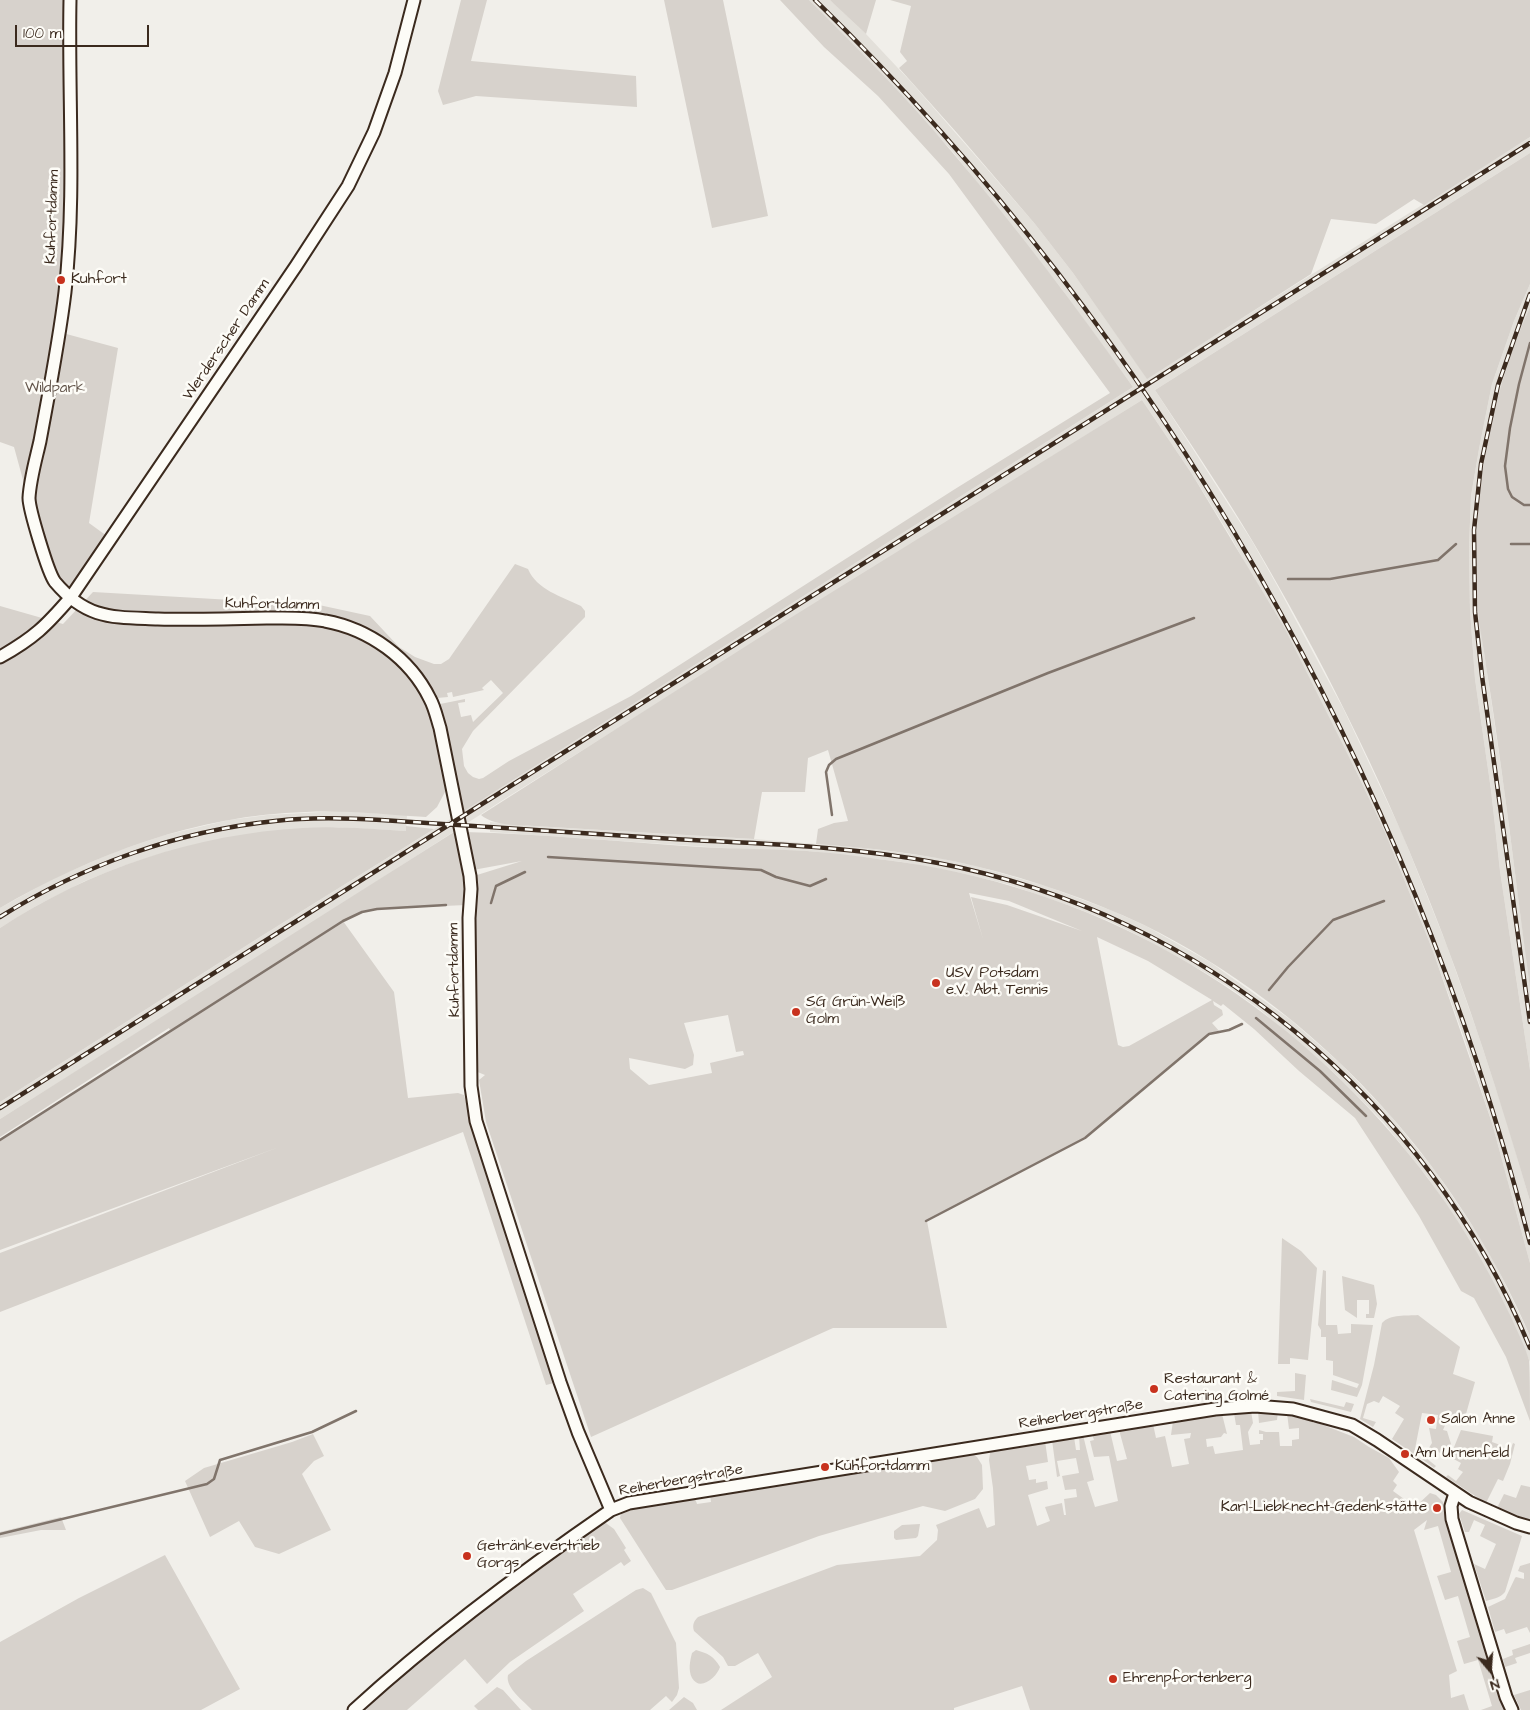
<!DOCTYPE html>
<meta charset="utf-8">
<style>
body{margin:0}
#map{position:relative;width:1530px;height:1710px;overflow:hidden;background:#f1efea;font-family:"Architects Daughter",sans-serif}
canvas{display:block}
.north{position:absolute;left:1465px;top:1645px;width:50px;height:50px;-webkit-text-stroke:4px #fdfcf7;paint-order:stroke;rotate:162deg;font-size:14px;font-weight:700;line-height:20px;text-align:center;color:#3b2a1e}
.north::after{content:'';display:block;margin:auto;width:18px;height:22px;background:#3b2a1e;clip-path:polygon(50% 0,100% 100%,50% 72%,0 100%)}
.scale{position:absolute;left:15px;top:25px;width:134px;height:22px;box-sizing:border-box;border:2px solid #3b2a1e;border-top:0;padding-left:6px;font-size:15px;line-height:18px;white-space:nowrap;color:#3b2a1e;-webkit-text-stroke:4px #fdfcf7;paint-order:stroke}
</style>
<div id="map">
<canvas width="1530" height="1710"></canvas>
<div class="north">N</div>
<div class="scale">100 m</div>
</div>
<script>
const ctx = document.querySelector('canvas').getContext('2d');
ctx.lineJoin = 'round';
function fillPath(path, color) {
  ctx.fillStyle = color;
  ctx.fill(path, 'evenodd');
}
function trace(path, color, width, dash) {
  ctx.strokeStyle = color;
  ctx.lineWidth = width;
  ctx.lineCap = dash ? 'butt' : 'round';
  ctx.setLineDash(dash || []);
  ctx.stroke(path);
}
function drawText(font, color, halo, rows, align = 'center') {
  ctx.font = font + ' "Architects Daughter",sans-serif';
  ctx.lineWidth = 5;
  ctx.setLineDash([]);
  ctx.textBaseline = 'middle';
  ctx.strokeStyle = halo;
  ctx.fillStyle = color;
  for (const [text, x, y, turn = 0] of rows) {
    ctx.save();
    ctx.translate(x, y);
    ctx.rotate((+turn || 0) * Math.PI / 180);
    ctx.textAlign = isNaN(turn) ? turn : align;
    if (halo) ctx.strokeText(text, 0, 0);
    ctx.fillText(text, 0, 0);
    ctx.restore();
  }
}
const built = new Path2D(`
 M809,0H830L866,34L912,83L1035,224L1073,273L1147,378L1530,137V153L1155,390L1252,541L1278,587L1344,710L1402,833L1447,946L1478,1034L1506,1119L1530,1201V1263L1492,1123L1464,1038L1433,951L1385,832L1356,771L1232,539L1192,474L1142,400L503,800L289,938L0,1119V1102L260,937L502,787L1133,387L1061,288L952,151Z
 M1530,284V307L1523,324L1502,385L1488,446L1480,498L1477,549L1478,610L1504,788L1530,987V1070L1500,871L1491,790L1475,679L1470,610L1469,548L1471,496L1479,449L1492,384L1514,321Z
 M338,811L407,815L406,831L338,827L169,851L123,866L85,881L36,906L0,928V908L54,878L117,851L165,835L229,820L267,815Z
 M490,822L534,826L754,839L866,848L940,858L976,866L1046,886L1113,911L1146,926L1210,962L1291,1020L1340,1063L1390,1115L1436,1172L1478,1234L1497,1267L1530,1336V1362L1504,1303L1469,1239L1428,1178L1383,1122L1332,1071L1259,1009L1230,988L1204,972L1141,937L1109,921L1076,908L1007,884L960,873L902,862L809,851L751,850L490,832Z`);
const green = new Path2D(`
 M0,0H69L70,195L59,332L118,348L89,523L111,539L71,597L43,553L14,447L0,442Z
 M461,0H487L471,61L636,76L637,107L476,96L443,105L438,91Z
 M664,0H723L768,216L712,228Z
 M780,0H809C858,49 908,99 952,152C1016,227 1076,306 1133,387L461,813L438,707L440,704L465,699V702L458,703L461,717L471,715L473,722L503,693L491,680L482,688L484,690L453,697L452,692L447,693L448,697L437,698L402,665L427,701L446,790L437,807L426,817C387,815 347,810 306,812C197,815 93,854 0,908V606L63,624L93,592L319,605L370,616L399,647L415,657L434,664H441L449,659L515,564L528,569C537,590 561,596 581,606L585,611V617L473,731L462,749L464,766L468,773L473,777L479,779L483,778L509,761L631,696L955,489L1110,393L949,174L878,96L824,47Z
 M830,0H876L866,34L834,4Z
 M890,0H1530V137L1424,205L1414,199L1376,224L1331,219L1311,274L1147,379L1073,273L1035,224L957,133L899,68L907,61L900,52L911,6Z
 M1530,153V284L1514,321L1492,384L1479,449L1471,496L1469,548L1470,610L1475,679L1491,790L1500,871L1530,1070V1201C1500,1099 1468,997 1428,897C1380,775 1320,655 1253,542C1222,490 1188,440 1155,390Z
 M1530,307V988C1520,916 1512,845 1502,774C1497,738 1492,702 1486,666C1484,647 1479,628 1478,610C1470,509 1488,400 1530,307Z
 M1142,400L1192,474L1285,629L1356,771L1385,832L1433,951L1492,1123L1530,1263V1336C1457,1163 1314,1008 1144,925C1091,900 1033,880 975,866C923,853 869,848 816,844L818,829L834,823L848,821L828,750L808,758L805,792H762L754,839L534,826C518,825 494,826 481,815L787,620Z
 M406,826L434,829L260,937L0,1102V928C90,869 196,834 303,828C338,826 372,829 406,831Z
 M454,832L465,876L466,905L377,909L362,912L343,921L394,992L408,1098L458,1093L464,1095L473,1128L558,1382L546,1385L463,1132L0,1312V1253L279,1147L0,1250V1140L170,1030L169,1028L0,1137V1119Z
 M465,832C543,834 622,842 700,847C736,849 771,849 807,851C838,853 870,858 901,862C1109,892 1291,1002 1420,1168C1456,1214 1486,1264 1511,1317C1517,1331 1525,1346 1529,1360C1530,1375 1530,1404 1530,1421L1506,1357L1474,1298L1461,1291L1419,1216L1355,1118L1299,1071L1254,1029L1223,1004L1221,1006L1213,1001L1214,1005L1222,1010L1223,1015L1212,1023L1220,1032L1209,1034L1085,1138L927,1221L947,1328H833L591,1437L486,1122L479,1080L485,1075L475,1071L473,878L477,875L522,861L473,870ZM969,893L1009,901L1082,931L1007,905L971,897L983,939ZM1097,937L1148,961L1212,1000L1129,1046L1123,1047L1118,1045ZM728,1015L736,1052L743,1051L744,1055L710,1063L712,1073L649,1085L630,1069L629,1058L685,1069L693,1065L694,1055L684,1023Z
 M1282,1238L1301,1251L1317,1268L1308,1360L1290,1358V1364H1278Z
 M1323,1270L1326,1271V1325H1337L1338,1334L1351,1333V1324L1373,1325L1362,1385L1357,1397L1331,1390L1332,1380L1357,1388L1359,1384L1333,1375V1361L1326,1360V1337H1321V1330L1318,1325Z
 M1342,1276L1374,1285L1377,1304L1374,1318H1366V1314H1369V1300H1357V1318L1345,1310Z
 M1418,1315L1460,1347L1453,1374L1475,1382L1464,1421L1449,1416L1443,1430L1447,1431L1451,1444L1443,1455L1433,1448L1426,1458L1436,1466L1434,1468L1422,1459L1432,1443L1429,1428L1436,1429L1438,1415L1422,1413L1414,1454L1392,1439L1404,1419L1395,1413L1400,1406L1383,1396L1379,1403L1374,1401L1367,1404L1363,1418L1376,1422L1373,1427L1360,1419L1374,1365L1382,1323C1390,1314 1407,1316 1418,1315Z
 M1295,1373L1306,1375L1304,1400L1277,1396V1392L1295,1391Z
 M1310,1399L1344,1407L1346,1402L1354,1404L1351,1412L1311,1402Z
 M1251,1411L1253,1423L1248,1432L1250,1445L1260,1444V1440H1263V1434H1259V1430L1266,1432H1279L1280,1446H1292V1440L1299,1439V1428L1289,1429L1287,1413L1313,1418V1423H1318L1354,1437L1369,1447L1389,1458L1399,1472L1393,1481L1397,1485L1393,1491L1415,1507L1430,1493L1436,1495L1443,1502L1467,1587L1506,1710H1481L1492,1706L1478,1660L1464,1664L1457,1641L1470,1637L1458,1596L1445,1600L1437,1576L1451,1572L1438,1526L1424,1530L1427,1520L1414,1530L1457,1671L1449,1675L1451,1698L1464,1694L1469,1710H1030L1022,1686L954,1708V1710H721L772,1677L758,1653L735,1666H728L723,1657L694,1631C692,1625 694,1621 698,1617L837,1565L920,1556L937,1540L938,1530L936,1525L979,1508L987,1528L995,1525L993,1488L989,1460L990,1453L993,1450L1045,1441L1048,1462L1026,1466L1029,1480L1036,1479V1483L1047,1481L1048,1489L1028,1495L1037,1526L1050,1521L1045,1507L1062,1503L1064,1515H1066L1064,1499L1077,1497L1076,1489L1065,1490L1062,1476L1079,1473L1076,1458L1057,1461L1060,1476L1057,1477L1052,1440L1074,1437L1076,1450H1080L1079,1436L1083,1435L1094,1480L1087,1482L1095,1507L1118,1501L1109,1456L1094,1457L1090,1441L1094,1440L1092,1434L1110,1431L1117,1461L1127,1459L1119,1430L1153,1424L1156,1438L1165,1436L1172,1467L1189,1464L1184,1439L1190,1438L1191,1433L1171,1435L1173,1421L1222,1414L1227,1434L1224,1433L1221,1437L1206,1439L1207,1447L1213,1446L1215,1454L1243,1450L1240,1425H1236L1234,1413Z
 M1258,1411L1278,1412L1277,1420L1259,1423Z
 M1461,1430L1493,1436L1492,1442L1503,1446L1502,1448L1510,1451L1513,1443L1515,1444L1510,1464L1503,1481L1498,1479L1486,1503L1446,1477L1448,1475L1456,1481L1463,1472L1458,1469L1461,1463L1450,1457Z
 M313,1434L324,1456L314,1461L302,1474L331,1530L279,1554L255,1547L239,1521L210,1537L185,1481L204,1468L292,1442Z
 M971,1453L977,1457L982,1465L983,1489L975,1499L945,1511L923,1506L819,1536L672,1590H666L664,1587L620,1518L621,1513L632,1508L695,1498L697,1504L711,1502L710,1495Z
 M1521,1485L1530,1487V1522L1496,1510L1504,1494L1516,1498Z
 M1462,1510L1522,1536L1505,1592C1500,1598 1493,1599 1486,1601L1474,1564L1485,1569L1496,1544L1480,1536L1485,1525L1474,1520L1469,1532H1465L1459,1514Z
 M61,1517L66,1530H41L0,1538V1532Z
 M603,1521L614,1529L626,1548L624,1550L631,1561L624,1566L621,1562L573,1594L584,1611L510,1662L487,1684L465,1659L407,1710H361L464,1621Z
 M920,1524L918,1536L916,1538L896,1540L894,1538V1531L902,1525Z
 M165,1555L240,1689L201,1710H0V1642L79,1598Z
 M1530,1563V1633L1527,1627L1506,1634L1504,1629L1495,1632L1488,1607L1505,1599L1515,1578L1516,1577L1524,1579V1573L1518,1571L1520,1566Z
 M643,1588L651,1593L676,1643L679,1688L677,1695L672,1702L666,1696L650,1710H532C524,1701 505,1688 508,1675L526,1661L636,1590Z
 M1530,1644V1653L1515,1658L1517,1663L1505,1667L1503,1659L1513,1655L1512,1650Z
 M696,1650C707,1653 714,1656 720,1667C717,1677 700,1692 692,1678C688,1670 690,1661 692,1653Z
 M497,1687L503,1690L521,1710H478L474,1706Z
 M1530,1690V1710H1521L1514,1695Z
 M684,1697L693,1703L697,1710H669Z`);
const stream = new Path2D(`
 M1530,343L1519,384L1510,428L1505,466L1508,489L1512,497L1524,505H1530
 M1511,544H1530
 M1288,579H1330L1438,560L1456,544
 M832,815L826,772L829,765L836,759L1048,673L1194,618
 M548,857L761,870L776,877L810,886L826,879
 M491,903L496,886L525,872
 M1269,990L1288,967L1333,920L1384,901
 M1256,1018L1320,1071L1366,1116
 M0,1140L343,921L362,912L377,909L446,905
 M926,1221L1085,1138L1209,1034L1229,1030L1242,1024
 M0,1534L207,1484L214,1479L220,1460L312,1432L356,1411`);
const minor = new Path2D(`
 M70,0C68,97 76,195 65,292C59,342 49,392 40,441C36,459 30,479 29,498C29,509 48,573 55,582C87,620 113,617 158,619C195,620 231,619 268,618C286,618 307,617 325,621C369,629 410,658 430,699C435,708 437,719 440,728L470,876L471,889L469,918L471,1086L476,1121L560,1382L578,1432L611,1510
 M0,657C34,638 46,626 71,597L296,266L348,186L374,132L395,73L414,0
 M1455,1493L1451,1506L1452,1519L1506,1697L1512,1710
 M354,1710C435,1636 521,1572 611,1510L629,1503L1215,1409L1255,1406L1293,1409L1352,1425L1377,1440L1469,1502L1516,1523L1530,1527`);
const rail = new Path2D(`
 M815,0C1162,338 1410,774 1530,1243
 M1530,294L1498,385L1481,464L1474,530L1475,612L1482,676L1530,1022
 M0,917C83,865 178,831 275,821C310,817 346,818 381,820C479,826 576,833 674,839C762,844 851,846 938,863C1202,914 1428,1099 1530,1348
 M0,1108L1530,143`);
const markers = [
 [61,280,5,"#c8321e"],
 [936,983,5,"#c8321e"],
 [796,1012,5,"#c8321e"],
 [1154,1389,5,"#c8321e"],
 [1431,1420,5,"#c8321e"],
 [1405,1454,5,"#c8321e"],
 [825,1467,5,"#c8321e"],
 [1437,1508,5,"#c8321e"],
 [467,1556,5,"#c8321e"],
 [1113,1679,5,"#c8321e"]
];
const streetNames = [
 ["Kuhfortdamm",53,217,-88],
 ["Werderscher Damm",227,340,-56],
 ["Kuhfortdamm",272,605,1],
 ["Kuhfortdamm",455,970,-91],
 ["Reiherbergstraße",1081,1415,-9],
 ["Reiherbergstraße",681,1481,-10]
];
const poiNames = [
 ["Kuhfort",71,280],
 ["USV Potsdam",946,974],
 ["e.V. Abt. Tennis",946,991],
 ["SG Grün-Weiß",806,1003],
 ["Golm",806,1020],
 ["Restaurant &",1164,1380],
 ["Catering Golmé",1164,1397],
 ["Salon Anne",1441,1420],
 ["Am Urnenfeld",1415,1454],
 ["Kuhfortdamm",835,1467],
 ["Karl-Liebknecht-Gedenkstätte",1427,1508,"right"],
 ["Getränkevertrieb",477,1547],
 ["Gorgs",477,1564],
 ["Ehrenpfortenberg",1123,1679]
];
const parkNames = [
 ["Wildpark",55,389]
];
fillPath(built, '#e3e0da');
fillPath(green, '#d7d2cc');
trace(stream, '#80746b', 2.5);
trace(minor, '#3b2a1e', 15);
trace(minor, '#fdfcf7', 11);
trace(rail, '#3b2a1e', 4.5);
trace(rail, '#fdfcf7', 2.5, [8]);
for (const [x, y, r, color] of markers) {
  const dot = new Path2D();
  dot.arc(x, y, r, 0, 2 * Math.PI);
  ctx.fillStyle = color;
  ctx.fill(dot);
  trace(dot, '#fdfcf7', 2);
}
drawText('15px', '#3b2a1e', '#fdfcf7', streetNames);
drawText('15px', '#3b2a1e', '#fdfcf7', poiNames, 'left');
drawText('15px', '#62544a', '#fdfcf7', parkNames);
</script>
